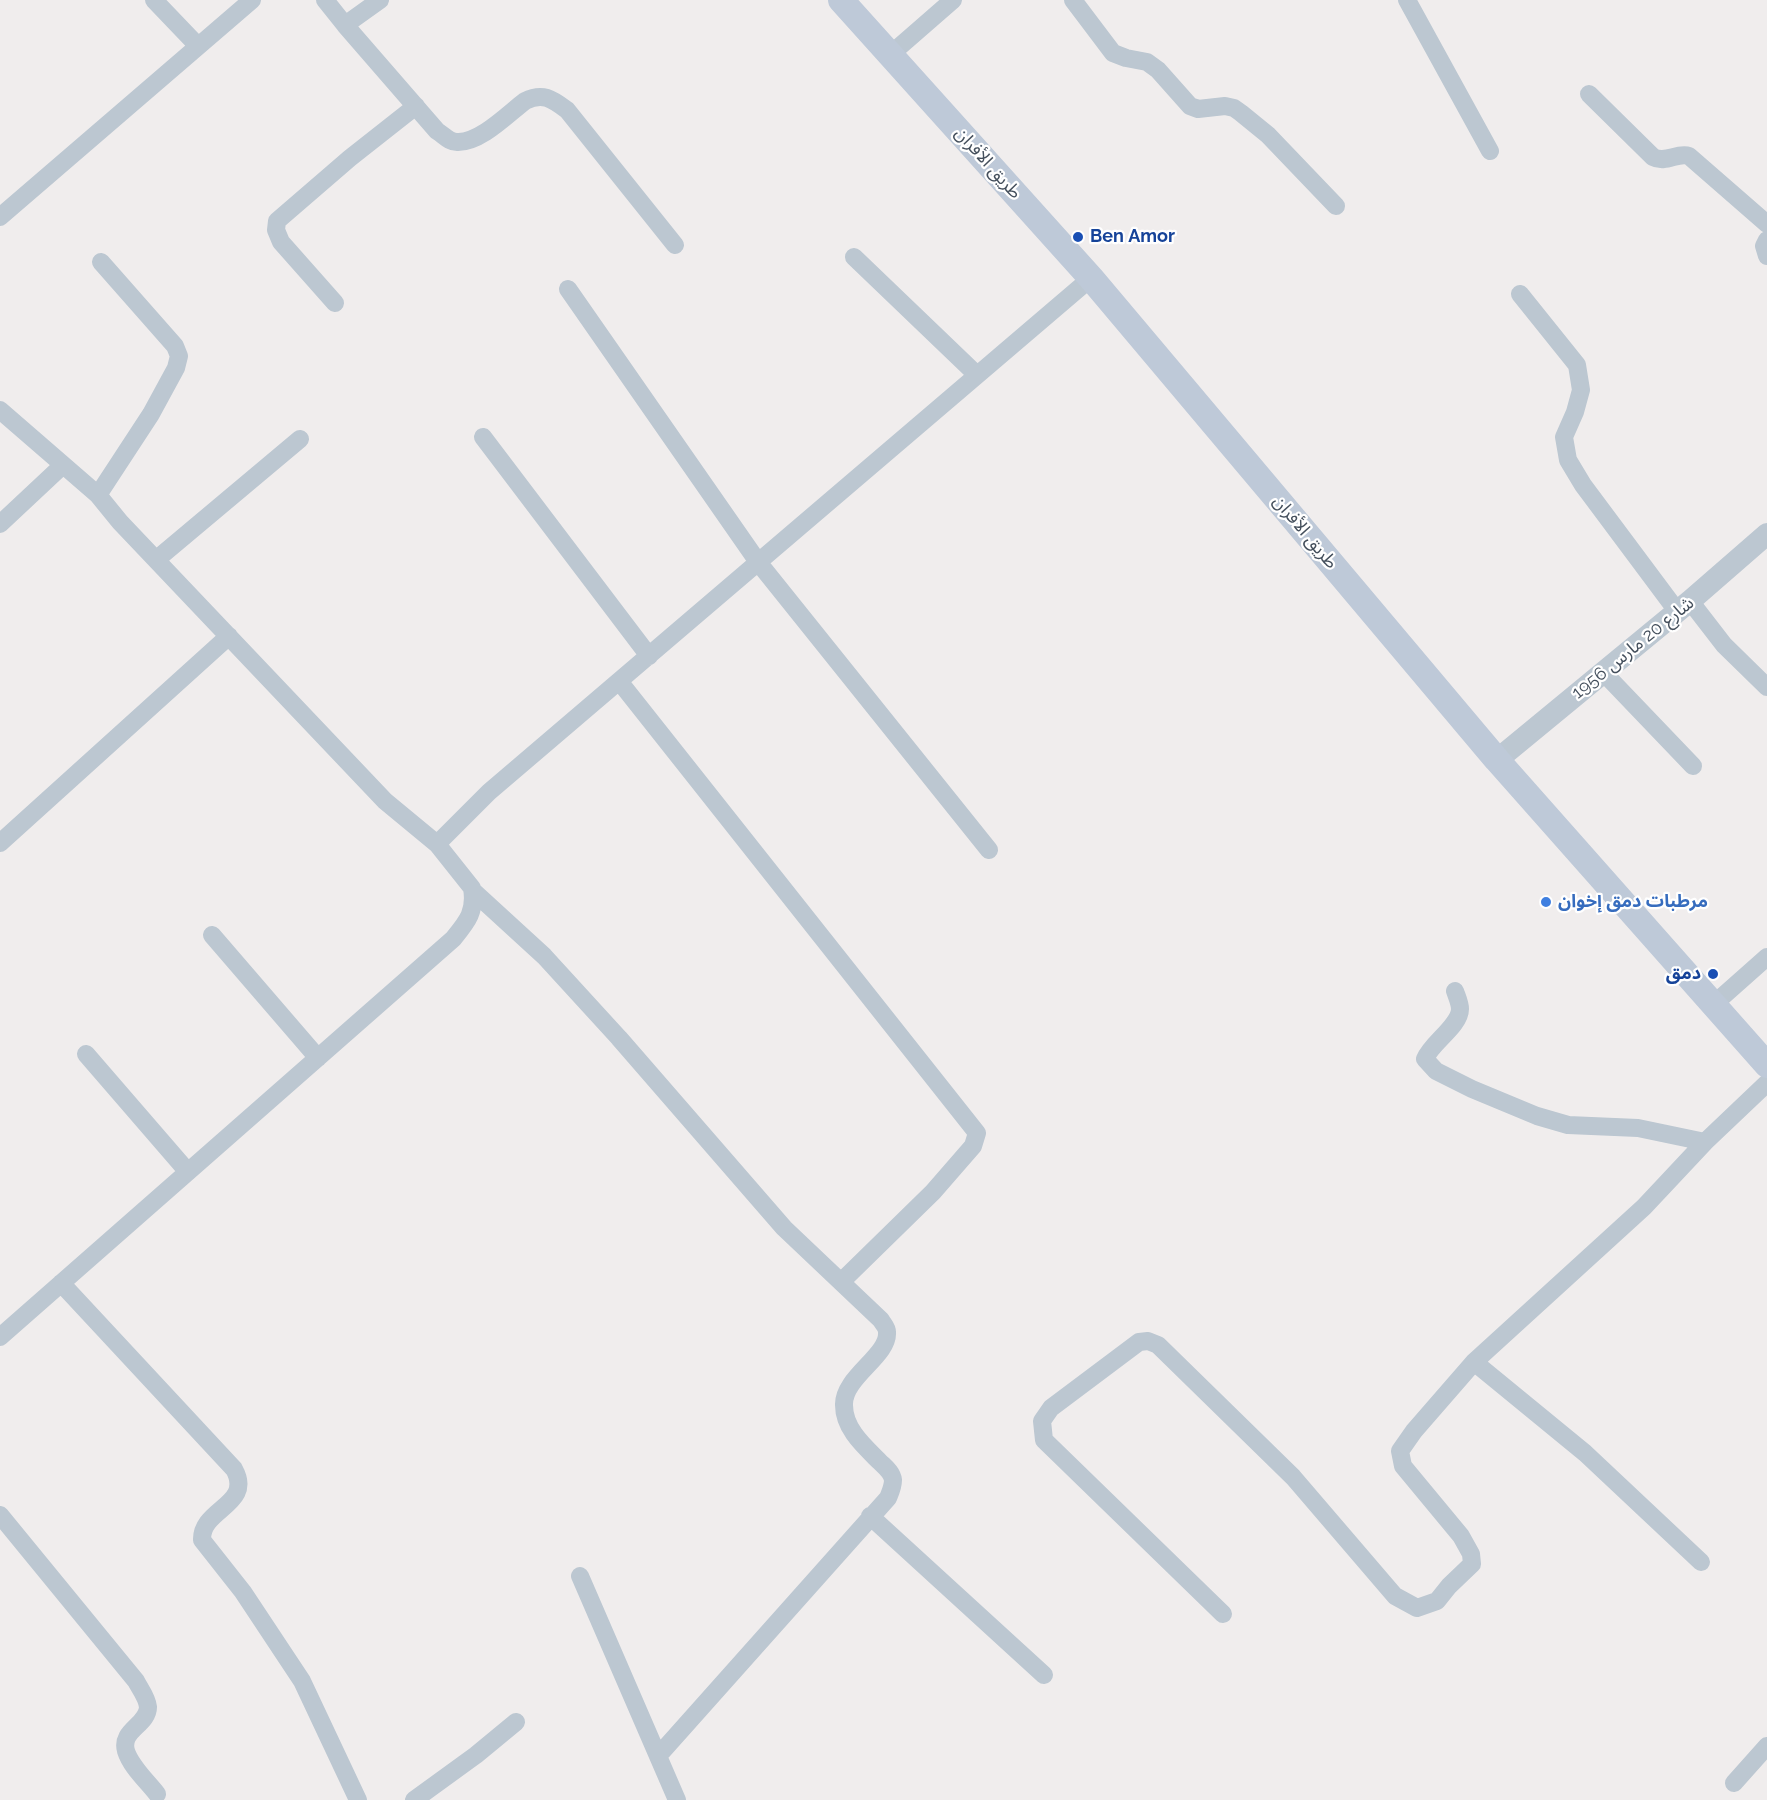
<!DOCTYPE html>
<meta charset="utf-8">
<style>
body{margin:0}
canvas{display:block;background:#f0eded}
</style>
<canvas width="1767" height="1800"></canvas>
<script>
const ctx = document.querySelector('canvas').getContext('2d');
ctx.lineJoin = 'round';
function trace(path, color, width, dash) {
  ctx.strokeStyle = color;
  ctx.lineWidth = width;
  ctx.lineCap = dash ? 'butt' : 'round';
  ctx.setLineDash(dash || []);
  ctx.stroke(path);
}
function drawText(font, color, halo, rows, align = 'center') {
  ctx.font = font + ' Raleway,"Noto Sans Arabic",sans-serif';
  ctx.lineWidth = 4.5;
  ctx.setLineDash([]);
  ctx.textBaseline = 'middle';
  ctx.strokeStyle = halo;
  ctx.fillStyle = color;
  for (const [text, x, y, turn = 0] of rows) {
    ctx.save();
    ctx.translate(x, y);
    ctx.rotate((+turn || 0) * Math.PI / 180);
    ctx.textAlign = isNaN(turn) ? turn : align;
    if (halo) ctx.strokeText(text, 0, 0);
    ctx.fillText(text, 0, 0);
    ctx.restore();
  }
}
const minor = new Path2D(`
 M154,0L198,46
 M325,0L345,25L437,131C444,135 449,142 457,142C480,143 508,114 525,101C543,92 552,99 567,110L675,245
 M1073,0L1113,53L1126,58L1147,62L1158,70L1190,106L1198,109L1225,106L1234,108L1241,113L1268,135L1336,206
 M1407,0L1490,151
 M345,25L380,0
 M891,54L953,0
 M1589,94L1653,157C1666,164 1677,152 1689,156L1767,224
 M0,217L252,0
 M1767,240L1764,246L1767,256
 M854,257L977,375
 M101,262L175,346L179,356L176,368L151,414L98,495L120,522L385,801L437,844
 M568,289L758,562L989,850
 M1520,294L1577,365L1581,390L1575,412L1564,437L1568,460L1583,485L1677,611
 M335,303L281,242L276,230L277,221L350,158L416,106
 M0,410L98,495
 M483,437L649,656
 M0,524L63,465
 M157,559L300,439
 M1690,601L1724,645L1767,687
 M1603,672L1693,766
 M619,681L977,1133L973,1146L933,1192L841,1282
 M0,843L229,636
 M473,891L544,956L619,1038L784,1228L881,1320C883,1324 887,1327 887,1332C889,1356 843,1377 844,1405C844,1429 864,1446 880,1462C885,1467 892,1472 893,1480C893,1487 890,1493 888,1498L658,1756
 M212,935L318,1058
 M1455,991C1457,997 1460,1003 1460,1009C1460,1026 1431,1043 1425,1059L1436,1071L1472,1089L1537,1116L1568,1125L1638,1128L1705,1142
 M1714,1004L1767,957
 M86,1054L188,1172
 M61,1283L234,1469C254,1505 201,1508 202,1540L243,1592L302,1681L358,1800
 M0,1337L453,939C467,922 476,912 472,888L437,844L489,792L1091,278
 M1474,1362L1585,1453L1701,1562
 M0,1515L136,1681C140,1689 147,1697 148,1707C148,1725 120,1730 126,1751C131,1767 147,1781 157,1794
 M870,1516L1044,1675
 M580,1576L677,1800
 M1223,1614L1044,1440L1042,1421L1051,1408L1139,1342L1148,1341L1158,1345L1293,1477L1395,1596L1417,1608L1437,1601L1449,1586L1472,1564L1471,1554L1461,1536L1403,1466L1400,1451L1414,1431L1474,1362L1644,1207L1705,1142L1767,1083
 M1734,1783L1767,1746
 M414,1800L476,1755L516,1722`);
const tertiary = new Path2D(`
 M1497,760L1690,601L1767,534`);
const secondary = new Path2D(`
 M841,0L1091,278L1497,760L1767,1065`);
const markers = [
 [1078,237,6,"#1a4fb4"],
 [1546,902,6,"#3f7fe0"],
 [1713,974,6,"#1a4fb4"]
];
const streetNames = [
 ["طريق الأفران",988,163,48],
 ["طريق الأفران",1305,532,50],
 ["شارع 20 مارس 1956",1633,648,-39]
];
const transitNames = [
 ["Ben Amor",1090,237],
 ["دمق",1701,974,"right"]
];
const shopNames = [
 ["مرطبات دمق إخوان",1558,902]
];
trace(minor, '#bcc7d1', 18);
trace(tertiary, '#bcc7d1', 22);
trace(secondary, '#bec9d8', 26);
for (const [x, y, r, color] of markers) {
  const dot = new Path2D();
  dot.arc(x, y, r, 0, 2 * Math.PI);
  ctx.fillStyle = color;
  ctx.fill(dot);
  trace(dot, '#fff', 2);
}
drawText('18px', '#444f5c', '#fff', streetNames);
drawText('bold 18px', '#164399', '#fff', transitNames, 'left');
drawText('bold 18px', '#366cbe', '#fff', shopNames, 'left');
</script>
